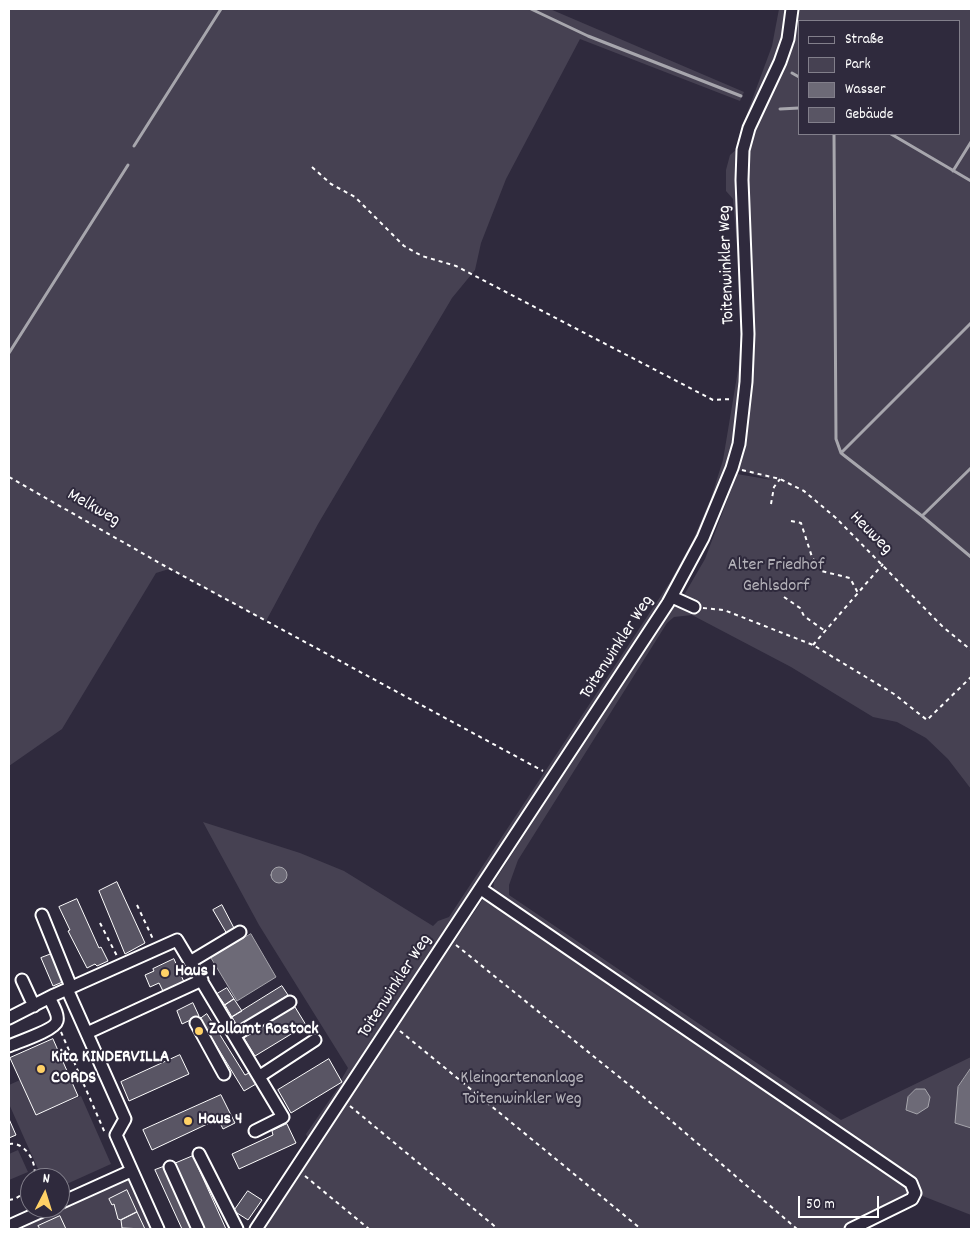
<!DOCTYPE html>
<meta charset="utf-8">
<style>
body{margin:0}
#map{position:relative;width:980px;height:1238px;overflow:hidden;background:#2f2a3d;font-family:Dekko,sans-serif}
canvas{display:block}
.frame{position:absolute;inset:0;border:10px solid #fff;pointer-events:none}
.legend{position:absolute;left:798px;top:20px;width:162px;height:115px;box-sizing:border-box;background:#2f2a3d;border:1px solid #827f8b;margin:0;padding:6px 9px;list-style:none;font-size:15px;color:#fff}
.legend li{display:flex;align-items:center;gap:10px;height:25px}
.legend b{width:25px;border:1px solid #827f8b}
.north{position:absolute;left:20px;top:1168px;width:50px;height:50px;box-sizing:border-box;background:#2f2a3d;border:1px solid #827f8b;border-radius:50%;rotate:5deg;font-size:14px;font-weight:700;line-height:20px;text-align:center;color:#fff}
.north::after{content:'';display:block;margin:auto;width:18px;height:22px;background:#ffd166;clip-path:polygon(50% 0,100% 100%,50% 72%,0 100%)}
.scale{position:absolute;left:798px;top:1196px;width:81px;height:22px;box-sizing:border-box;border:2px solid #fff;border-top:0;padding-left:6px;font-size:15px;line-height:18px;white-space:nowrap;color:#fff;-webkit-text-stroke:4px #2f2a3d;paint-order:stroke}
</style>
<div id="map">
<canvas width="980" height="1238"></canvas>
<div class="frame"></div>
<ul class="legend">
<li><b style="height:6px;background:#2f2a3d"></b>Straße</li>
<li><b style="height:14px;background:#464152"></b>Park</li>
<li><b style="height:14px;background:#6d6a77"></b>Wasser</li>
<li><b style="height:14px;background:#595564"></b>Gebäude</li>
</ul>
<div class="north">N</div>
<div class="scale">50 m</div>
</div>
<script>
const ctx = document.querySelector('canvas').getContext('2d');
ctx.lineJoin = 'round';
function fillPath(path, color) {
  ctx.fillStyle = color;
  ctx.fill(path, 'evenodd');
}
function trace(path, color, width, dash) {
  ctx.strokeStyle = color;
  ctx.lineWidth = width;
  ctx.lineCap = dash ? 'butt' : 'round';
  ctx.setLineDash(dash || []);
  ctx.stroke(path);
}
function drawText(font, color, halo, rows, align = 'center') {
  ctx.font = font + ' Dekko,sans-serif';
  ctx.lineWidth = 4;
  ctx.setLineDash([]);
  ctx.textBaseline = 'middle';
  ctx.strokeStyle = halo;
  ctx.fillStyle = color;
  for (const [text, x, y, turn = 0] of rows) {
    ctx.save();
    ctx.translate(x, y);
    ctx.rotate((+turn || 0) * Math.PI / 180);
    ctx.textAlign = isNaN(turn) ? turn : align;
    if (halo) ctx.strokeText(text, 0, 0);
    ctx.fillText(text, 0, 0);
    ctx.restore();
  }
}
const green = new Path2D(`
 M9,9H550L744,92L740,101L580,39L506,179L481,243L475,270L452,298L318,524L266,621L169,569L156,573L62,729L9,766Z
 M779,9H971V789L948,759L926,738L897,722L873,717L791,667L692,615L674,617L667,623L518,860L509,885V895L841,1120L971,1057V1068L958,1087L955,1123L971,1128V1215L915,1193V1189L493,891L494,882L562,777H555L311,1147L306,1134L342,1082L341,1080L348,1068L259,925L203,822L300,853L344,871L433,926L438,921L449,917L670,582L693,540L711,498L723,460L741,352L739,271L733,199L726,191V170L730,155L737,149L742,127L772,46ZM799,21H959V134H799ZM732,468L772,480L737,474L705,559L677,607L669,603Z
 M485,896L909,1187V1194L841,1229H261Z
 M20,1080L36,1115L81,1096L111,1164L60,1187V1178H42L9,1104V1085Z
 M18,1150L28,1172L9,1180V1154Z
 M130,1177L153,1229H15Z`);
const water = new Path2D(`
 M271 875a8 8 0 1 1 16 0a8 8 0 1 1-16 0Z
 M251,934L276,977L237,1001L211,958Z
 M971,1068V1128L955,1123L958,1087Z
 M916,1089H925L930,1097L928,1107L917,1114L906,1110L908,1097Z`);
const stream = new Path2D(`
 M531,9L588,36L741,96
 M792,73L799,77
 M780,109L799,108
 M834,134L836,439L841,453
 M891,134L971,181
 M134,146L221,9
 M953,171L971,142
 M9,353L128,165
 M971,468L922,516L971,557
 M922,516L841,453L971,323`);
const building = new Path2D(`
 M117,882L145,943L125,954L99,891Z
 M77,899L99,948L101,947L108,961L97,966L95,964L87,968L68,931L70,930L59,907Z
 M222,905L235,930L227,934L213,910Z
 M54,953L65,981L53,986L41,958Z
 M174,959L184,982L163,991L159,983L150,987L145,975L154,971L153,969Z
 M282,986L288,995L238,1027L232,1017Z
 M227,988L234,999L225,1005L217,994Z
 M234,999L242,1011L232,1017L225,1005Z
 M193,1003L199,1016L182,1024L177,1011Z
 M295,1007L306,1025L255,1056L244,1038Z
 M207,1014L245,1075L249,1073L256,1084L244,1091L200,1019Z
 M53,1039L78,1096L36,1115L10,1058Z
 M180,1055L189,1074L129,1101L121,1082Z
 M329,1059L342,1082L291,1113L278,1090Z
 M221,1095L235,1123L223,1129L218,1119L152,1150L143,1130Z
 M9,1119L16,1135L9,1138Z
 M287,1124L296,1143L239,1169L232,1154L273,1135L272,1131Z
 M193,1156L226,1229H203L174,1164Z
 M163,1167L191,1229H182L155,1170Z
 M127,1190L137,1212L121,1220L118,1219L114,1204L112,1205L109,1199Z
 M248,1191L262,1200L248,1220L234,1211Z
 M137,1212L145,1229L122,1228L121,1220Z
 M60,1216L66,1229H40L38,1226Z`);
const path = new Path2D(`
 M312,167L331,184L355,197L404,246L422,256L456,266L713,400L732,399
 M742,470L780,479L804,491L836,518L943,627L971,650
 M9,477L163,565L543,771
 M771,504L774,487L780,479
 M791,521L801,523L812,557L821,571L850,578L858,593
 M784,597L800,608L804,616L825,631
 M703,608L724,610L813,645L894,694L927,720L971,677
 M813,645L883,564
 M137,905L153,939
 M100,923L117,956
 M456,945L639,1093L797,1229
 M400,1031L641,1229
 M61,1032L105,1133
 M350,1106L498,1229
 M9,1144C25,1141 38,1163 34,1178
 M305,1176L369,1229
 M9,1200L15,1199L30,1189`);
const minor = new Path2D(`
 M672,597L694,607
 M481,889L911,1183L915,1193L912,1199L851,1229
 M42,915L71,987
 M190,962L240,932
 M22,980L34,1006
 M67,989L125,1119L116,1135L158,1229
 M9,1018L54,995L177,940L283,1117L255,1131
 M196,1023L224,1074
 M87,1033L202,980
 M235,1035L290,1002
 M9,1046C18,1042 55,1030 57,1021C59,1015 52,1004 50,999
 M260,1076L315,1040
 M199,1154L237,1229
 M170,1167L198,1229
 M60,1203L131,1171
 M9,1226L49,1208
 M256,1229L668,603L703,538L732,468L739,444L746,382L748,334L742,180L743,150L749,128L780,62L788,39L792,9`);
const markers = [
 [165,973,5,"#ffd166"],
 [199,1031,5,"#ffd166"],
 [41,1069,5,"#ffd166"],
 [188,1121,5,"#ffd166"]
];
const streetNames = [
 ["Toitenwinkler Weg",728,265,-92],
 ["Melkweg",93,509,30],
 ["Heuweg",870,534,45],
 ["Toitenwinkler Weg",618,648,-57],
 ["Toitenwinkler Weg",396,987,-57]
];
const parkNames = [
 ["Alter Friedhof",776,567],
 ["Gehlsdorf",776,588],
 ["Kleingartenanlage",522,1080],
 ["Toitenwinkler Weg",522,1101]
];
const poiNames = [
 ["Haus 1",175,973],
 ["Zollamt Rostock",209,1031],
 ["Kita KINDERVILLA",51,1059],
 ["CORDS",51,1080],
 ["Haus 4",198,1121]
];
fillPath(green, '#464152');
fillPath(water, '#6d6a77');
trace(water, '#a7a6ad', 1);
trace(stream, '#a7a6ad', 3);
fillPath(building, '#595564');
trace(building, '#fff', 1);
trace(minor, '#fff', 15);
trace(path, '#fff', 2, [4, 4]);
trace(minor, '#2f2a3d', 11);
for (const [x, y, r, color] of markers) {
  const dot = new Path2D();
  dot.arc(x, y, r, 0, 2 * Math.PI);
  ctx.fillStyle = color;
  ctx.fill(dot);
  trace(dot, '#2f2a3d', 2);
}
drawText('18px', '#fff', '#2f2a3d', streetNames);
drawText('18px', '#b5b3ba', '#2f2a3d', parkNames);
drawText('bold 18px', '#fff', '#2f2a3d', poiNames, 'left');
</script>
